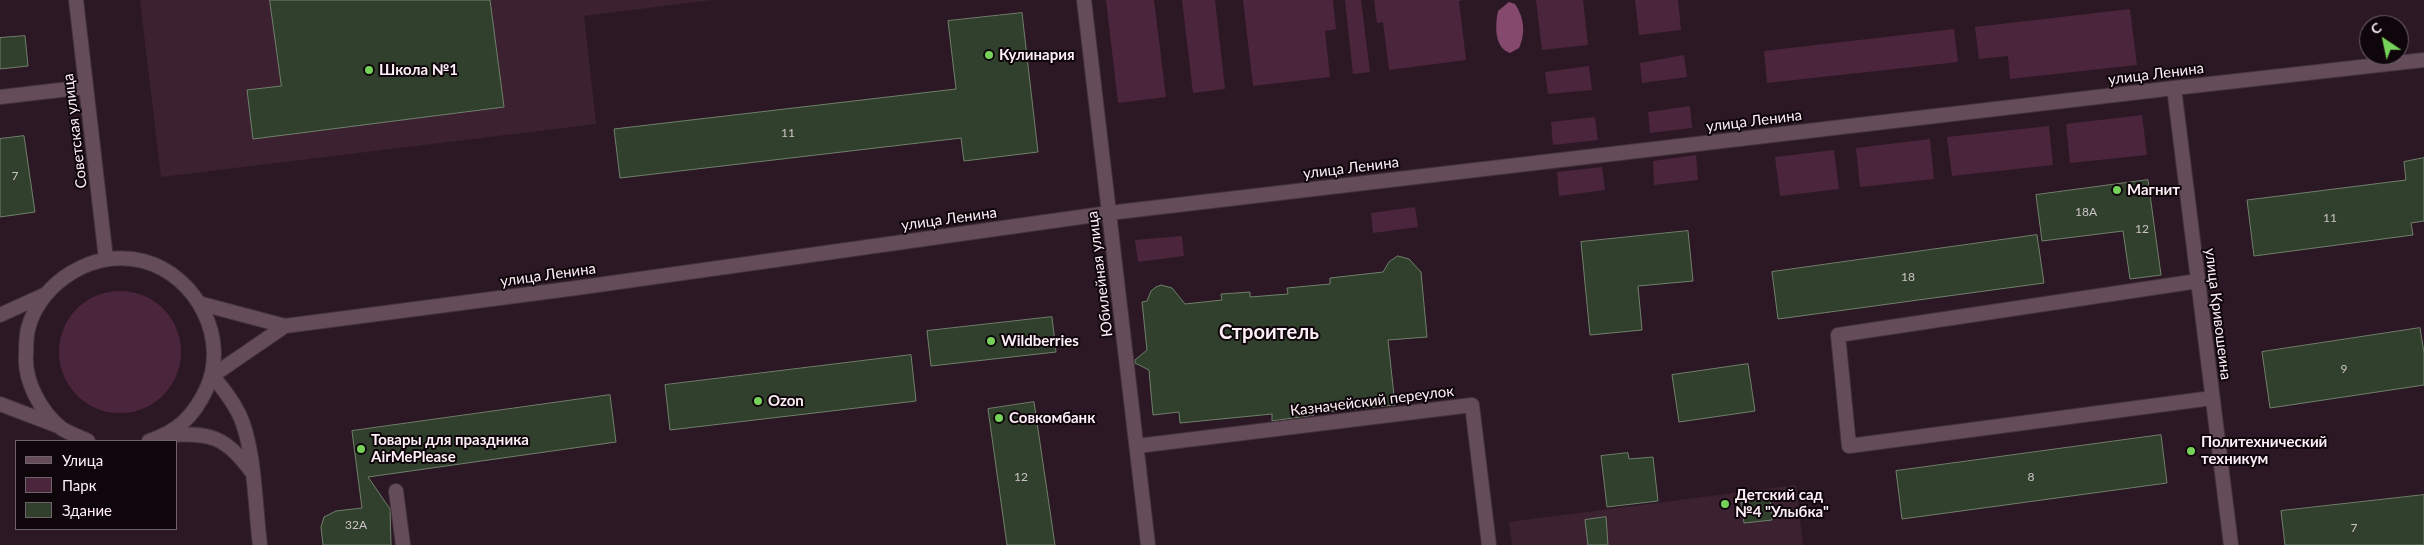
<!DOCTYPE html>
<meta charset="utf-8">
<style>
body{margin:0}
#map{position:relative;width:2424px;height:545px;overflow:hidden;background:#2c1824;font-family:Lato,sans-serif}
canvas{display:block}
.legend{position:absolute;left:15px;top:440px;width:162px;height:90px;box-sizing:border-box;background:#0f060b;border:1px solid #6f6369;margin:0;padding:6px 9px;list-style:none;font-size:15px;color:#feeff7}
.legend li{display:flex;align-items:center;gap:10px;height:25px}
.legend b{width:25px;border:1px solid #6f6369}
.north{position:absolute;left:2359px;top:15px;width:50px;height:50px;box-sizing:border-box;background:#0f060b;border:1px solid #6f6369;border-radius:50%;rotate:326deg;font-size:14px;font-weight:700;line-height:20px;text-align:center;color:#feeff7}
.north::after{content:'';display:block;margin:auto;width:18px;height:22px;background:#77d259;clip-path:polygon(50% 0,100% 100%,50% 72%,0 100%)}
</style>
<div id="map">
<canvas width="2424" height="545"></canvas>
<ul class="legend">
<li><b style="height:6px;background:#644c59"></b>Улица</li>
<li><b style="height:14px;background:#4b253b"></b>Парк</li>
<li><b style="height:14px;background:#31402c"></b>Здание</li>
</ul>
<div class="north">С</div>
</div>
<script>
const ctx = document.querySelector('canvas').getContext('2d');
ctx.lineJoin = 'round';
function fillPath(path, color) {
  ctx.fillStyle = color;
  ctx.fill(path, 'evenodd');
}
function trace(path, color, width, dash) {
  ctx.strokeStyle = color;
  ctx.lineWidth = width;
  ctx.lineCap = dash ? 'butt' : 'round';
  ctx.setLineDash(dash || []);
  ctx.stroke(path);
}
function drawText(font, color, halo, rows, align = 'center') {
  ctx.font = font + ' Lato,sans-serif';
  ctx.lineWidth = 4;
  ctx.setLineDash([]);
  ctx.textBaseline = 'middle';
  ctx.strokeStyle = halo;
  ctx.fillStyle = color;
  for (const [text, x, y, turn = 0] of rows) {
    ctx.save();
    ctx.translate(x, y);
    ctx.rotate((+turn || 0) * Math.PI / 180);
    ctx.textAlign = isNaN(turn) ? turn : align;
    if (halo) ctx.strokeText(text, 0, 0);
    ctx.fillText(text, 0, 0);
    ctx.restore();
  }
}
const built = new Path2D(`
 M140,0H712L584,16L596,124L161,177Z
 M1796,485L1803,545H1512L1509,522Z`);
const green = new Path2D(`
 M1106,0H1154L1166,97L1118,103Z
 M1182,0H1215L1225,89L1193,93Z
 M1243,0H1333L1336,29L1325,31L1330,77L1253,86Z
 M1345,0H1361L1370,72L1353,74Z
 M1374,0H1464L1459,1L1466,60L1389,70L1383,22L1377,23Z
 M1536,0H1583L1588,45L1542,50Z
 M1635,0H1678L1681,30L1639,35Z
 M2130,9L2137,65L2010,79L2008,56L1979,59L1975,27Z
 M1954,29L1958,62L1767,83L1764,51Z
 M1684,55L1687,77L1642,83L1640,63Z
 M1589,66L1592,90L1548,94L1545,72Z
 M1690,106L1692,128L1650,133L1648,112Z
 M2142,115L2147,155L2070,163L2066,124Z
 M1595,117L1598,140L1553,145L1551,122Z
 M2049,126L2053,165L1952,176L1947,137Z
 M1930,139L1934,179L1860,187L1856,148Z
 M1834,150L1839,189L1780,196L1775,157Z
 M1696,155L1698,180L1654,185L1653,161Z
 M1602,167L1605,190L1559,196L1557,172Z
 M1415,207L1418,227L1373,233L1371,213Z
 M1182,236L1184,256L1138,262L1135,240Z
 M59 352a61 61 0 1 1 122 0a61 61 0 1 1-122 0Z`);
const water = new Path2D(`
 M1509,2L1515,4C1524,17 1526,33 1519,48L1510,53C1494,48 1495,25 1498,11Z`);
const building = new Path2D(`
 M270,0H490L504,107L253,139L247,90L281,86Z
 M1022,13L1038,152L964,161L961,138L620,178L614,129L956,89L948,21Z
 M25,36L28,66L0,69V38Z
 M24,136L35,212L0,217V139Z
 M2424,158V221L2411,223L2413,235L2254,256L2247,200L2406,180L2404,162Z
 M2148,180L2161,275L2130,279L2123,231L2042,241L2036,195Z
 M1688,231L1693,281L1638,286L1642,330L1590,335L1581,242Z
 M2037,235L2044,283L1778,319L1772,272Z
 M1398,256L1409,259L1421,272L1427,337L1388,340L1395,405L1314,413V415L1272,421V414L1180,423L1179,412L1153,415L1149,370L1135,363V360L1147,350L1142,302L1147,301L1151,291L1156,287L1161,285L1172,288L1185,304L1222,300L1221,294L1250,292V297L1288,294L1287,288L1330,284V278L1383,272L1389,262Z
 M1052,317L1056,352L931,366L927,331Z
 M2420,328L2424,353V385L2270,408L2262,352Z
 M911,355L916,401L670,430L665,385Z
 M1748,364L1755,411L1679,422L1672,375Z
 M610,395L616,442L368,477L390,509L391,545H323L321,527L324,517L336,511L362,508L352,431Z
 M1034,402L1055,545H1007L988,409Z
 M2161,435L2167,483L1902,519L1896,471Z
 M1628,453L1629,459L1653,457L1658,501L1607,507L1601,456Z
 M2424,495V545H2285L2281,511Z
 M1770,499L1772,520L1744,523L1741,503Z
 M1606,517L1608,545H1588L1585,520Z`);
const service = new Path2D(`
 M0,97L86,87
 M396,491L403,545`);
const pedestrian = new Path2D(`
 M1109,213L2174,88`);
const minor = new Path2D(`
 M76,0L106,259
 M1084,0L1148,545
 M2198,281L1838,335L1849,446L2212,398
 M202,304L285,326L576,288L1109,213
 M0,315L44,295
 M0,404L58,426
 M168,435C210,432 226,437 251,471
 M88,441C80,437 68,433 61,428C41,412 24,381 26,355C26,347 26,337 28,329C40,281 96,248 143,261C197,275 230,340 206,390C193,417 178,431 149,441
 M1137,446L1472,405L1489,545
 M260,545C255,507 255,447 239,414C232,400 223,388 212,376L285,326
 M2231,545L2174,88L2424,60`);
const markers = [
 [989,55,5,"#77d259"],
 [369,70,5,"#77d259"],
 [2117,190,5,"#77d259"],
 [991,341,5,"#77d259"],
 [758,401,5,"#77d259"],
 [999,418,5,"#77d259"],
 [361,449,5,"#77d259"],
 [2191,451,5,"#77d259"],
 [1725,504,5,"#77d259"]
];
const numberNames = [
 ["11",788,133],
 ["7",15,176],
 ["18А",2086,212],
 ["11",2330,218],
 ["12",2142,229],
 ["18",1908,277],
 ["9",2344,369],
 ["12",1021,477],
 ["8",2031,477],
 ["32А",356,525],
 ["7",2354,528]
];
const poiNames = [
 ["Кулинария",999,55],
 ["Школа №1",379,70],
 ["Магнит",2127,190],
 ["Wildberries",1001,341],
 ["Ozon",768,401],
 ["Совкомбанк",1009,418],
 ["Товары для праздника",371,440],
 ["AirMePlease",371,457],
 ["Политехнический",2201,442],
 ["техникум",2201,459],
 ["Детский сад",1735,495],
 ["№4 \"Улыбка\"",1735,512]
];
const streetNames = [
 ["улица Ленина",2156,74,-7],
 ["улица Ленина",1754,121,-7],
 ["Советская улица",75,131,-97],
 ["улица Ленина",1351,168,-7],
 ["улица Ленина",949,219,-8],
 ["Юбилейная улица",1100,274,-97],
 ["улица Ленина",548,275,-8],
 ["улица Кривошеина",2218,314,83],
 ["Казначейский переулок",1372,401,-7]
];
const districtNames = [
 ["Строитель",1269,333]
];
fillPath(built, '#3c2231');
fillPath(green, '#4b253b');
fillPath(water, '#84496c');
fillPath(building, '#31402c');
trace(building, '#6f806a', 1);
trace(service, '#43333c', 16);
trace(pedestrian, '#43333c', 16);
trace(minor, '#43333c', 16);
trace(service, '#644c59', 14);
trace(pedestrian, '#644c59', 14);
trace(minor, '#644c59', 14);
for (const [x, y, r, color] of markers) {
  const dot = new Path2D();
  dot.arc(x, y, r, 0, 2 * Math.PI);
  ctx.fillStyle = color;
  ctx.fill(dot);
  trace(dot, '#0f060b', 2);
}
drawText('12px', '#cbc3c4', null, numberNames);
drawText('bold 15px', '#feeff7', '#0f060b', poiNames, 'left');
drawText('15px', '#feeff7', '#0f060b', streetNames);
drawText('bold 20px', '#feeff7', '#0f060b', districtNames);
</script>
